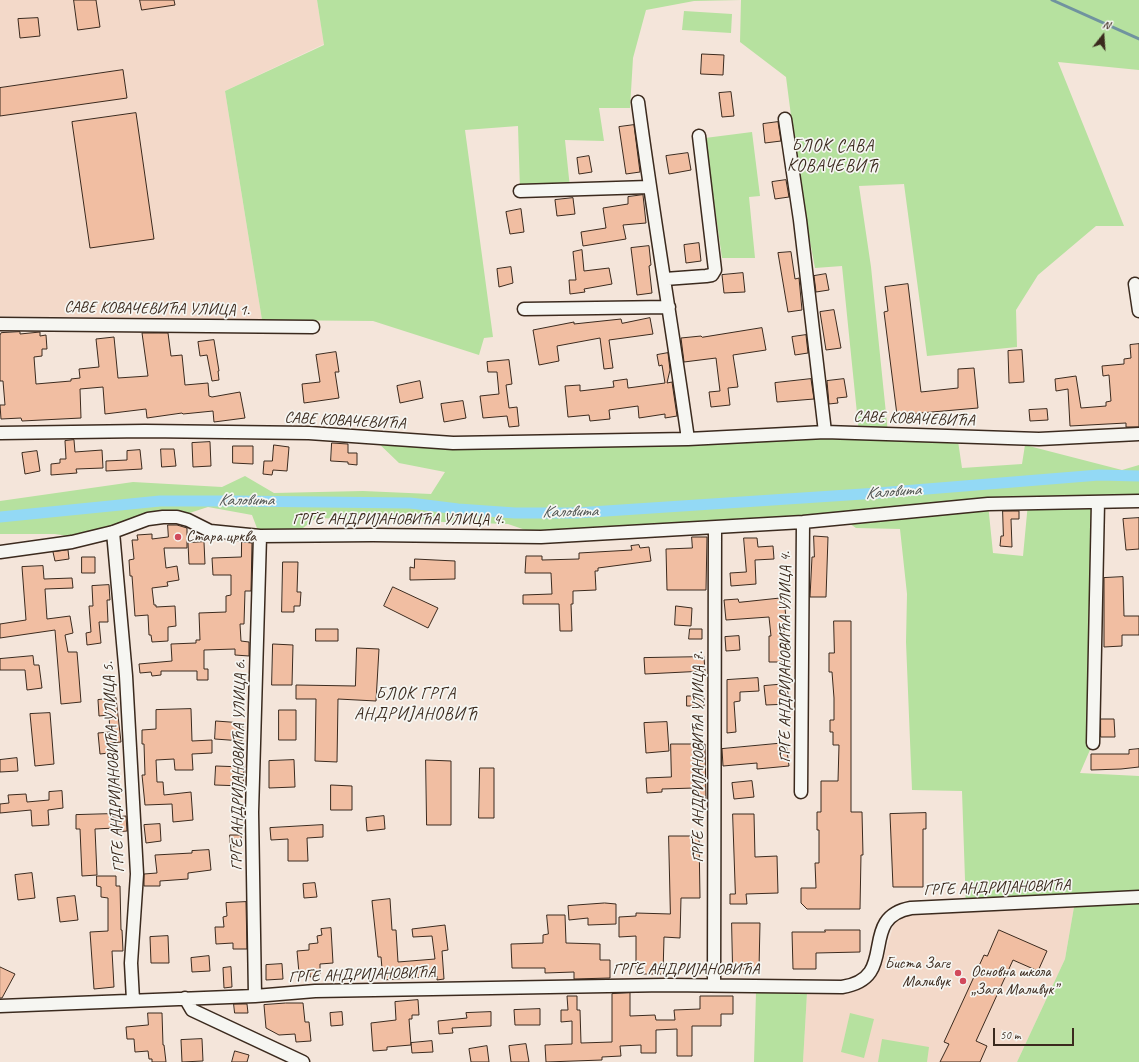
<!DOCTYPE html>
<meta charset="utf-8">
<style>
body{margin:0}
#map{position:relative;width:1139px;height:1062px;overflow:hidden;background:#f4e5da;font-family:Caveat,sans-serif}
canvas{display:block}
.north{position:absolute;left:1083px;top:16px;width:40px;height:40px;-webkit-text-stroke:3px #f6f6f2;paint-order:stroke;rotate:17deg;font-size:11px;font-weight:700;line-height:16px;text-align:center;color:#3b2a1e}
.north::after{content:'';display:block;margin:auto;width:14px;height:18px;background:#3b2a1e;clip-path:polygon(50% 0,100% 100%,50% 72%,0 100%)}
.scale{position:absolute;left:993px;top:1028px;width:81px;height:18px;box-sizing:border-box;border:2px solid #3b2a1e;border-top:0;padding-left:5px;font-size:12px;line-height:14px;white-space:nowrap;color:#3b2a1e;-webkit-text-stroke:3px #f6f6f2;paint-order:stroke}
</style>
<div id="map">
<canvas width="1139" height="1062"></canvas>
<div class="north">N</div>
<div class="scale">50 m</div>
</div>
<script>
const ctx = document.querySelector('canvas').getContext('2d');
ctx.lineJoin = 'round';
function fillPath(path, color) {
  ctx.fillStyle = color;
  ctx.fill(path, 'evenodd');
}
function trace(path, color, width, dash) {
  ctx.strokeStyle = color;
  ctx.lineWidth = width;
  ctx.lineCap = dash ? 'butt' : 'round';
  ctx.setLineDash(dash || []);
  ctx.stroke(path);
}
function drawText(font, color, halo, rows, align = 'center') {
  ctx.font = font + ' Caveat,sans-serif';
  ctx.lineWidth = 3.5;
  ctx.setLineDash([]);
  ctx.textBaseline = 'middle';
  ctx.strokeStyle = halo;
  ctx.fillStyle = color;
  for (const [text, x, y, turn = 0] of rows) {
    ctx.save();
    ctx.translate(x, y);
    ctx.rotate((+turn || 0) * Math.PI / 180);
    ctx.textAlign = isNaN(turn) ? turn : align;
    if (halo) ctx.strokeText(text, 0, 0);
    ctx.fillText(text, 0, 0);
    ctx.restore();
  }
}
const built = new Path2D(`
 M0,0H317L324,44L225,91L262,320L0,316Z
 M1074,907L1065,959L1017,1062H803L807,993L846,994L866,985L881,967L894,924L905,913L966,909Z`);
const green = new Path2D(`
 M317,0H1139V70L1058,62L1124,226H1096L1038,275L1016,310L1017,347L927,356L904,184L859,186L871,267L888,433H859L842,266L815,268L801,193L786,77L740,42L741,0L694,1L646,10L633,58L630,108H599L604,141L565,140L570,188L520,190L518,126L465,130L493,337L484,338L479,355L373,321L262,320L225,91L324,45Z
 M684,11L732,14L731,33L682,30Z
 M752,132L760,196L749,197L755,258H722L705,138Z
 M783,434L958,441L962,468L1022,464L1025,445L1122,470L1139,465V500L1098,502L1093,743L1080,773L1139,776V1062H1017L1065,959L1074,907L966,909L962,791L912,790L906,642L907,594L900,529L856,528L840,517L546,537L508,524L316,518L294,535L260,536L252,515L208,507L177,517L87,539L55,534H0V501L133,482L222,487L245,476L274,493L363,491L431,494L445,472L399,463L373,438ZM1028,503L1023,556L993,553L988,504Z
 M756,992L807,993L803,1062H754Z
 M850,1013L874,1019L864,1058L841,1052Z
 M882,1039L929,1047L927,1062H878Z`);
const stream = new Path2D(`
 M1052,0L1139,39`);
const canal = new Path2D(`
 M0,517L160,501H232L410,503L458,509L515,513H576L878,493L1099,475L1139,476`);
const building = new Path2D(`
 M74,0H96L100,27L78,30Z
 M140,0H174L175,5L142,10Z
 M38,18L40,36L20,38L18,19Z
 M702,54L724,55L723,75L701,74Z
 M123,70L127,98L0,116V88Z
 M731,92L734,116L722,117L719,93Z
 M136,113L154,239L90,248L72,122Z
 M778,122L781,141L765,143L763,124Z
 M634,125L640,172L626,174L619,127Z
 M688,153L691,170L669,174L666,156Z
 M589,156L592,172L579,174L577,158Z
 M786,180L789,197L775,199L772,182Z
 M643,195L646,223L623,225L626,239L583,246L581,232L606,228L603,208L628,204V197Z
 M573,198L575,214L557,216L555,200Z
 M521,209L524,232L510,234L506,212Z
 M699,243L701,261L686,263L684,245Z
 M649,246L651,265L649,266L652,293L637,295L631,248Z
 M582,250L584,271L609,268L612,284L584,289L585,292L570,294L569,280H576L573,252Z
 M791,252L795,279L799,278L802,310L788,312L778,253Z
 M511,267L513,283L499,287L497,269Z
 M743,273L745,292L724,293L722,275Z
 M826,274L829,290L816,292L814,276Z
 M908,284L921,392L958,388V369L974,368L978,408L897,415L884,312L888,311L885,287Z
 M834,310L841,348L826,350L820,312Z
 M650,318L653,334L609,340L613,368L604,369L600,338L557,346L559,361L539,365L533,330L574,322V324L621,319L622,323Z
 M762,328L766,350L733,355L738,387L728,388L730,405L711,407L709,392L720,391L716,358L684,362L681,338L701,336L702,337Z
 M20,332V334L40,332V336L46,335L47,349H42V356L34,357L36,384L71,381V379L80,378L79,369L99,367L96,339L114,337L118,378L148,376L142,333H168L171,356L182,355L185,385L208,383L209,396L212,397L240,392L245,418L214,422L213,411L183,414L182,413L147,418L146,409L105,414L103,387L80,389L81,418L22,421L21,418L1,419L0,405H5L3,381H0V335L1,333Z
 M806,335L808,353L795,355L792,337Z
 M214,340L219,371H218L219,380L212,381L207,355L200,356L198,342Z
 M1139,344V427H1126V423L1070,426L1068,389L1056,391L1055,379L1076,376L1081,408L1106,406V402L1111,401L1109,375L1103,376L1102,366L1124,364V359L1131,358L1130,345Z
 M1022,350L1024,382L1009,383L1008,351Z
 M336,352L339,372H335L339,398L304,403L302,384L320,382L316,355Z
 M668,353L670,370L667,383L672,382L677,416L665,418V414L639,418L638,406L609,410L610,419L590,421L589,415L568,417L565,386L580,385V391L614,387L613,381L627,379L628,388L665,383L662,365L659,366L657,355Z
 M509,360L512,384L506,385L509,408L517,407L519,426L509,427L507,416L483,418L480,396L499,394L497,372H488L487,362Z
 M811,379L814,399L777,402L775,383Z
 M844,379L847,397L837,398L838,403L829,404L827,381Z
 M420,381L423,398L400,403L397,386Z
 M463,401L466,418L444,422L441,404Z
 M1047,409L1048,420L1030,421L1029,410Z
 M74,440L75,452L102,450L103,468L76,469L77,473L51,475V464L60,463V459H66L65,441Z
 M210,442L211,466L193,467L192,443Z
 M332,443L348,444V453H357V465L348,464V462L331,461Z
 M274,445L289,447L287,471L273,470L272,475L263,474L264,461H272Z
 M233,446H253V464L233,463Z
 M161,449H174L176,466L162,467Z
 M140,450L142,469L106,471V461L127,460V451Z
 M37,451L40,471L25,474L22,453Z
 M1003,511H1019V519H1011L1012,547L1000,546L1001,536H1003Z
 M1139,518V549L1126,550L1123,519Z
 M168,525H177L187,528V548H164L166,568L177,566L179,580L167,582L168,586L152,588L154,605H156V607L175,606L176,626L168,627V641L152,642L151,635H149L148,615L135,616L132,576H130L129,560L134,559L132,540H138L137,535L152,534V539L168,537Z
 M814,536L828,537L826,597H810L812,557H814Z
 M692,537H707L706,590H667L666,549L692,548Z
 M744,538H757L758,547L773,546L774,559L755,560L756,584L731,586L730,573L746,572Z
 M204,542L205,564H189L188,543Z
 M242,542L252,543L251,591H245L244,624H240L241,641L249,642V656L235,655V649L204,650V669H208V680H197V671H161V675L152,676L151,672L140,673L139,664L172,661L171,644L196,643V640H200L199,613L226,612V596L231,595V575H213L212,558L241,557Z
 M639,545L640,548L649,547L651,561L598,568V571H595L596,590L573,591V604H571L572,631H560L559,604H523V595L552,594L551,573H525L526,556H542V560L579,559V553L632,550L631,546Z
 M68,550L69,559L55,561L53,552Z
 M82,557H95V573H82Z
 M415,559L455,561V579L410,580V567L414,568Z
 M283,562H298L297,592H301L300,606H294V612H282Z
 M43,566L44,579L72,578L73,588L45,589L47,619L70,616L73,633L65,635L68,652H77L81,702L61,704L55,630L0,638V624L26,620L22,567Z
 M1123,577L1124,616H1139V635H1122V646L1104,647V578Z
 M109,585L110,600H107L108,622H99L101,643L87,645L86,633L91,632L89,606H93L92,586Z
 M393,587L438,608L428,628L384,606Z
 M784,598L787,628L784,629V662H769V636H771L769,617L726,620L724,600L738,599L739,602Z
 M676,606L692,608L691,626L675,625Z
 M834,621H851V812H862L863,855H861L860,909H807L801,903V888H816L815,863H819V830H817V812H821V781H838L839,745H833V732H830V720H834V698L832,672H829V653H834Z
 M316,629H338V641H316Z
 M690,629H702V639H689Z
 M739,636L740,650L726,651L725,637Z
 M273,644L293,645L292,685H272Z
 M357,648L379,649L376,701L338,699L337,762L315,761L316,699H296V685L355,686Z
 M33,656L34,665H39L42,688L27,690L25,670H0V659Z
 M704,657L705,671L645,674L644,658Z
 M758,678L759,691L740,692V701L734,702L736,732L727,733V680Z
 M787,684L789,704L766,705L764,686Z
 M687,696H704V706H687Z
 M116,698L121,742L108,743L109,753L100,754L98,733L110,732L109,715L99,716L98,700Z
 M191,709L192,741L212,740V753L192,754L193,770H175L174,759L156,760L157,782H163L164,795L191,792L193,820L173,822L172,804L145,805L142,775H145L144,744H142V730L156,729V710Z
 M279,710H296V740H279Z
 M50,713L54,764L35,766L30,714Z
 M1101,719H1114L1115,737H1101Z
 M216,721L243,723L242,741L215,739Z
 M667,722L669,751L646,753L644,723Z
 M786,743L789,766L757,769V763L723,766L722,749Z
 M671,744H705L706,802L694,803V788L662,789V792L647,793L646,778L671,777Z
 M1139,749V767L1121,769L1091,770V754H1129V750Z
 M17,758L18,771L0,772V760Z
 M294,760L295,787L269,788V761Z
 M426,760L451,761V825H427Z
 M216,766L244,767L243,786L215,785Z
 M480,768H494V818H479Z
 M752,781L754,797L734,799L732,783Z
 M331,785L352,786V810H331Z
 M62,791L63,808L48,810L49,825L32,826L31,810L0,813V804L9,803L8,795L26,794L27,802L49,800V792Z
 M926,813V829H923V887H893L890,814Z
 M112,814V817L126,816L127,831L115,832V828L95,829L97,875L82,876L80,829H76V815Z
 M733,814H754L755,857L777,856L778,893L746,894L747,904H730V894H735Z
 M384,816L385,829L367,831L366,818Z
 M160,824L161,841L146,843L144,825Z
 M323,825V837L307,838L308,861H288V839L271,840L270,828Z
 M230,835H241L242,846L231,847Z
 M669,836H699L700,898H681L680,938L664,937L663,974H636V936L619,937V917L636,916V913L670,914Z
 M209,850L211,870L188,873V879L160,881V886H144V874L157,873L155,855L192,853V851Z
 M32,873L35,898L18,900L15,875Z
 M97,876H116V886H120L121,930H122L123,951H112L114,987L94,989L90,932L108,931V898L101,897V887L97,886Z
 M315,883L317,897L304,898L303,884Z
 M75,896L78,920L60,922L57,898Z
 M390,899L392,930H396L398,962L435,959L432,936L413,937L412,929L445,925L448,950L442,951L444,979L437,980V976L383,980L381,957H378L372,901Z
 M246,902L247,949H233V943L216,944L215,927H224L223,917L227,916L226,903Z
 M605,903L616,904V924L588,925V918L569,920L568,906Z
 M547,915H565L566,943L600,944V960H610V978L574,979V972L545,973V968H512L511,944L543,943V935L548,934Z
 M732,923H760L759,969H733Z
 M331,928L333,963L320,964V976L310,977V973H299L297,951L309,950V944L318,943L317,936L322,935L321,929Z
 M825,930H860V952L816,953V969H793L792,932H825Z
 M999,930L1047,951L1038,971L1013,960L976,1041L987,1046L980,1062H940L949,1044L944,1042L984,955L987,956Z
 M168,936L169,963H151L150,937Z
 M209,956L210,971L192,972L191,958Z
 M282,964L283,979L266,980V965Z
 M0,967L15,974L2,998H0Z
 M231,967L232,987L224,988L223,968Z
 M630,993V1016L655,1015L656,1020H675L674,1010L700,1009V996H733V1014H721V1026H692V1056H677V1029L656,1030V1053H641V1045L620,1046L621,1056L602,1057V1060L546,1062L545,1045L572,1044V1021L561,1022V1010H568L567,996H577V1010H580L581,1043L612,1042V994Z
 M418,1000L419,1015H412V1019H409L411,1045L387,1047V1050L373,1051L371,1023L396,1020L395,1002Z
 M286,1003H303L305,1022H309L311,1041L296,1042L295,1034L279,1035L266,1028L264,1005Z
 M234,1004H247L248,1013H235Z
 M540,1009V1025H515L514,1010Z
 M342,1012L343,1025L331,1026L330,1013Z
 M491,1012V1026L452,1028L453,1033L439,1034L438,1021L467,1018L466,1013Z
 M148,1013H162L163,1045H164L166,1062H152V1059H149L148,1051L135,1052L134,1039H127L126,1027L148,1025Z
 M202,1039L203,1061L182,1062L181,1040Z
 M432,1041L433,1052L412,1053L411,1043Z
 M526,1044L529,1062H511L509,1046Z
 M487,1046L489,1062H471L469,1049Z
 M235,1051L249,1055L247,1062H232Z`);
const minor = new Path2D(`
 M638,102C653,214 672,326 688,439
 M785,119L800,220L825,432
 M520,191L649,187
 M665,279L706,276L712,275L715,270L699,136
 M1135,284L1139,311
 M524,309L669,307
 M0,324L313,327
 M0,433L145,431L309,433L453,443L688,439L825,432L1039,439L1139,434
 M113,532L126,676L137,874L131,963L133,1000
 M0,552L72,542L113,532L148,519L163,517H177L188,520L210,531L260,536L373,535L541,537L803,522L988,504L1139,501
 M1093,743L1098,502
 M801,792L803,522
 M714,985L715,528
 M255,996L252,812L260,536
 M185,998L192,1010L303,1062
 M0,1006L255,996L315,991L666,985L842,987C901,978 856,918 911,908L1139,897`);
const markers = [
 [178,537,4,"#d1495b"],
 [958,973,4,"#d1495b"],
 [963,981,4,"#d1495b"]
];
const streetNames = [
 ["САВЕ КОВАЧЕВИЋА УЛИЦА 1.",157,309,1],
 ["САВЕ КОВАЧЕВИЋА",914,419,2],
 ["САВЕ КОВАЧЕВИЋА",345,421,3],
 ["ГРГЕ АНДРИЈАНОВИЋА УЛИЦА 4.",398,520],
 ["ГРГЕ АНДРИЈАНОВИЋА УЛИЦА 4.",786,657,-90],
 ["ГРГЕ АНДРИЈАНОВИЋА УЛИЦА 7.",699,757,-90],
 ["ГРГЕ АНДРИЈАНОВИЋА УЛИЦА 6.",239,765,-89],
 ["ГРГЕ АНДРИЈАНОВИЋА УЛИЦА 5.",114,767,-93],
 ["ГРГЕ АНДРИЈАНОВИЋА",997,888,-2],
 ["ГРГЕ АНДРИЈАНОВИЋА",686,970],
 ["ГРГЕ АНДРИЈАНОВИЋА",362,975,-2]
];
const poiNames = [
 ["Стара црква",186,537],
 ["Биста Заге",950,964,"right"],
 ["Маливук",950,982,"right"],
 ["Основна школа",971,972],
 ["„Зага Маливук”",971,990]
];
const neighbourhoodNames = [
 ["БЛОК САВА",833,147],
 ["КОВАЧЕВИЋ",833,167],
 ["БЛОК ГРГА",416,695],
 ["АНДРИЈАНОВИЋ",416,715]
];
const waterNames = [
 ["Каловита",893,492,-4],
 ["Каловита",246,501],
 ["Каловита",570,512,-1]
];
fillPath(built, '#f3d9c9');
fillPath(green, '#b6e19f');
trace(stream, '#70939f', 3);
trace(canal, '#93d9f5', 11);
fillPath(building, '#f1bea2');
trace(building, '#3b2a1e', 1);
trace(minor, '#3b2a1e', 15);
trace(minor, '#f6f6f2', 12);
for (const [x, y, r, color] of markers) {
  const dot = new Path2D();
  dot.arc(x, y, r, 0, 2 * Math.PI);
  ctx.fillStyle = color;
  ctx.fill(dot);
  trace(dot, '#f6f6f2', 1.5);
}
drawText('16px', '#3b2a1e', '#f6f6f2', streetNames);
drawText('16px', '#3b2a1e', '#f6f6f2', poiNames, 'left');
ctx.letterSpacing = '1px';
drawText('17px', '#3b2a1e', '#f6f6f2', neighbourhoodNames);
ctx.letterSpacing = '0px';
drawText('italic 17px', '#515654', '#f6f6f2', waterNames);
</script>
